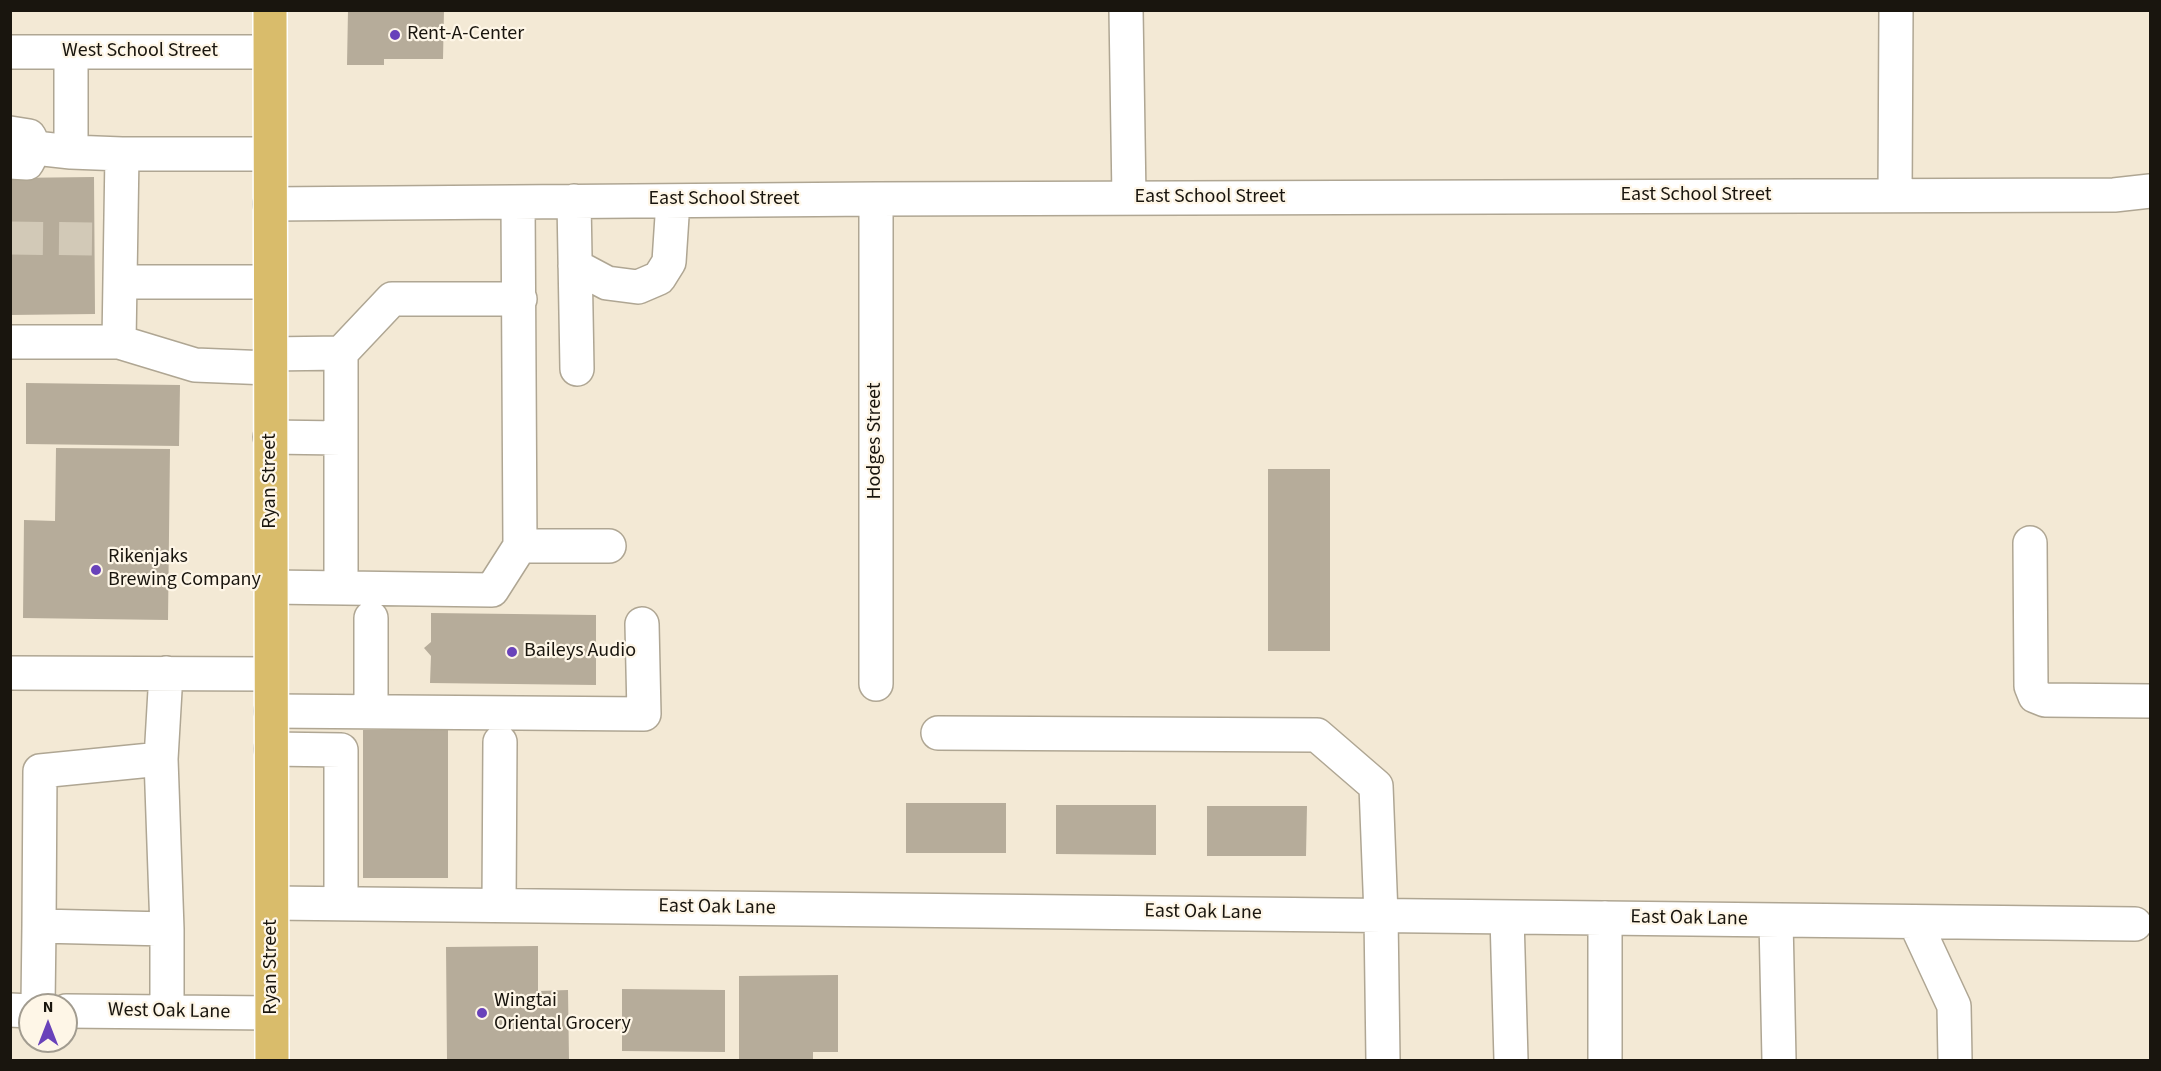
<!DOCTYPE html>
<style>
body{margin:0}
#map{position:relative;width:2161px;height:1071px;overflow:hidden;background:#f3e9d5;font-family:"Source Sans 3",sans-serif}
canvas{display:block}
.frame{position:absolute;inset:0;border:12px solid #19150e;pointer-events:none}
.north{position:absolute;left:18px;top:993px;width:60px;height:60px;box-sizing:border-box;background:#fef6e7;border:2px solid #a29c90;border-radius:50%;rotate:0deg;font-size:16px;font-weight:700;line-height:24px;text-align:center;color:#19150e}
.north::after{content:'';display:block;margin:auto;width:21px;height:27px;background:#6942ba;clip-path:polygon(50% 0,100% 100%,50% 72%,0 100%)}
</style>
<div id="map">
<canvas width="2161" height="1071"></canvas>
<div class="frame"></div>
<div class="north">N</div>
</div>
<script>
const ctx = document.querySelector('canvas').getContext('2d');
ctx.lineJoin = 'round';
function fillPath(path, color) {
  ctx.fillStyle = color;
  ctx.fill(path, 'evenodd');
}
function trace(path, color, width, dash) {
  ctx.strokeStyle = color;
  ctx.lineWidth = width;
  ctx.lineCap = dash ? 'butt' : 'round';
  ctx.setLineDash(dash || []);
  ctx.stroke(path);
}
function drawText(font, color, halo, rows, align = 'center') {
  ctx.font = font + ' "Source Sans 3",sans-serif';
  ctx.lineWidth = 4.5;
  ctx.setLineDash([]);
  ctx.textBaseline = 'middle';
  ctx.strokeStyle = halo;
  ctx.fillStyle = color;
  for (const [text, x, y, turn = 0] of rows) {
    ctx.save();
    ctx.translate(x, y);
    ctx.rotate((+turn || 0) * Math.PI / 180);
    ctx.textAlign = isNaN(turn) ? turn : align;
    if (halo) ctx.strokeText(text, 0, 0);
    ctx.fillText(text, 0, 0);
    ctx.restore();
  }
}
const building = new Path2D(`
 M348,10H444L443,59H384V65H347Z
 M94,177L95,314L10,315V178Z
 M26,383L180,385L179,446L26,444Z
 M56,448L170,449L168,620L23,618L24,520L55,521Z
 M1268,469H1330V651H1268Z
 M431,613L596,615V685L430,683L431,656L424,648L431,642Z
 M363,730H448V878H363Z
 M906,803H1006V853H906Z
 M1056,805H1156V855L1056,854Z
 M1207,806H1307L1306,856H1207Z
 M538,946V991L568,990L569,1060H447L446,947Z
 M838,975V1052H813V1060H739V976Z
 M622,989L725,990V1052L622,1051Z`);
const minorTunnel = new Path2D(`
 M10,238L95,239`);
const minor = new Path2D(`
 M1126,10L1129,198
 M10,52H270
 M10,133L29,136L35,148L71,152
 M122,154H270
 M10,162L27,163L35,148
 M1895,195L1896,10
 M876,199V684
 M574,201L577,369
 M270,204L876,199L2114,195L2150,191
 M575,266L607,283L638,287L659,278L669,262L673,201
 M120,282H270
 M10,342H119L122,154L71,152V52
 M119,342L195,365L269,368
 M270,354L341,353L392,299H520
 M270,437L341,438
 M2030,543L2031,686L2035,696L2045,700L2150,701
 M520,546H609
 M271,587L492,590L520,546L518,202
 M341,588V353
 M371,618V711
 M10,673L271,674
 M271,711L644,714L642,624
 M938,733L1317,735L1376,786L1381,915L1383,1060
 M271,749L341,750V903
 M161,759L167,929L39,926L40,771L161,759L166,673
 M272,903L2135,924
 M499,905L500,742
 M1507,917L1511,1060
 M1605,918V1060
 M1776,920L1779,1060
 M1915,922L1954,1006L1955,1060
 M167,929V1012
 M38,1005L39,926
 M10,1010L30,1011
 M66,1011L272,1013`);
const major = new Path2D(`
 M270,10L272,1060`);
const markers = [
 [395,35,6,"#6942ba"],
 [96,570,6,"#6942ba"],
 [512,652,6,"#6942ba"],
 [482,1013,6,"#6942ba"]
];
const poiNames = [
 ["Rent-A-Center",407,35],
 ["Rikenjaks",108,558],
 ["Brewing Company",108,581],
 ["Baileys Audio",524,652],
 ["Wingtai",494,1002],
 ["Oriental Grocery",494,1025]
];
const streetNames = [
 ["West School Street",140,52],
 ["East School Street",1696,196],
 ["East School Street",1210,198],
 ["East School Street",724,200],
 ["Hodges Street",876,441,-90],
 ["Ryan Street",271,481,-90],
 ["East Oak Lane",717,908,1],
 ["East Oak Lane",1203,913,1],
 ["East Oak Lane",1689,919,1],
 ["Ryan Street",272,967,-90],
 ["West Oak Lane",169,1012,1]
];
fillPath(building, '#b6ac9a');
trace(minorTunnel, '#d2c9b7', 33, [33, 16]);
trace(minor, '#afa693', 36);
trace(major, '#fff', 36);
trace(minor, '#fff', 33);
trace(major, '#d9bc6b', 33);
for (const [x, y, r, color] of markers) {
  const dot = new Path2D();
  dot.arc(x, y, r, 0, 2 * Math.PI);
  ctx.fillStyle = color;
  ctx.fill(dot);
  trace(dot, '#fef6e7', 2);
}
drawText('20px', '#19150e', '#fef6e7', poiNames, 'left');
drawText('20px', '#19150e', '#fef6e7', streetNames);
</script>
